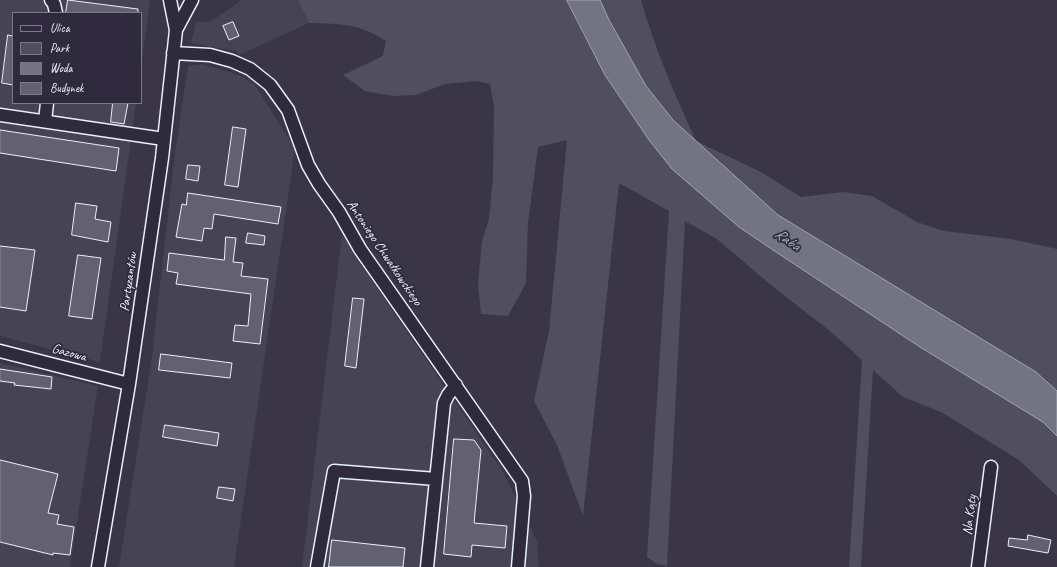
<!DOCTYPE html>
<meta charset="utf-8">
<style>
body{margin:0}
#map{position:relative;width:1057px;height:567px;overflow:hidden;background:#3a3648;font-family:Caveat,sans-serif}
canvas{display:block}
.legend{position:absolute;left:12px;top:12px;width:130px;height:92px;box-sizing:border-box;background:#2f2a3d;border:1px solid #797a88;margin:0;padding:5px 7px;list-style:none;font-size:12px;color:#e8f1f8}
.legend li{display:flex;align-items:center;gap:8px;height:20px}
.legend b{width:20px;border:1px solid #797a88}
</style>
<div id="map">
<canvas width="1057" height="567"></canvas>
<ul class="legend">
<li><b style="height:5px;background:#2f2a3d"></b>Ulica</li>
<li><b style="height:11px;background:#504e5f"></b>Park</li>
<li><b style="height:11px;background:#737482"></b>Woda</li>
<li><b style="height:11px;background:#636171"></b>Budynek</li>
</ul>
</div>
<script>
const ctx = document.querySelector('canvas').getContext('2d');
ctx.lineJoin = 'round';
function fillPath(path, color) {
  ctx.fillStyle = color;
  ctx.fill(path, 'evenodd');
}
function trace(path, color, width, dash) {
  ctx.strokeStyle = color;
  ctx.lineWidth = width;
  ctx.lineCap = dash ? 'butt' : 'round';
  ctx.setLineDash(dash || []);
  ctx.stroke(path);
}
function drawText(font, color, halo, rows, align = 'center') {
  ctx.font = font + ' Caveat,sans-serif';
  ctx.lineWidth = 3.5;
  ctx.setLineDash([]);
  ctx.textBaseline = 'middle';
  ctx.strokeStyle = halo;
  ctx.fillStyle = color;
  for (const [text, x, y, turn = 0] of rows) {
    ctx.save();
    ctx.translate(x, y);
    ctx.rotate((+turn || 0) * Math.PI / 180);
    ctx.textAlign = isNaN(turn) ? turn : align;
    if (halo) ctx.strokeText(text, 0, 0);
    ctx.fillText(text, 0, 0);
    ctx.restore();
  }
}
const built = new Path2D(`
 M0,0H150L141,68V13H13V103H136L100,362L0,336Z
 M242,0H298L309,23L239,55L236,51L191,43L196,22H210Z
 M203,64L239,75L255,85L295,149L234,567H119L151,364L175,153L188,66Z
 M342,234L355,256L502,470L537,541L539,567H302Z
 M0,363L98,386L70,567H0Z`);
const green = new Path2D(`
 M298,0H567L605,75L649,140L672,169L739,227L773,250L920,347L1043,422L1057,436V496L1019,460L941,412L903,397L873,370L861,567H849L862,360L830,331L772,286L717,239L685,221L667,566L657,564L647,557L669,211L619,183L583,516L557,445L534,401L549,331L567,140L538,147L528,223L526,283L508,316L481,314L478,284L482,241L489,219L493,177L494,107L490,84L477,81L445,84L416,95L393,96L365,91L343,75L383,56L386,41C358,23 341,24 309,23Z
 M600,0H641C655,49 675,95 696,141L761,172L801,197L843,192L872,196L917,222L944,231L1011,239L1057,249V391L1036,372L778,215L673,120L646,86L609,20Z`);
const water = new Path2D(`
 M567,0H600L609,20L646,86L673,120L778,215L1036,372L1057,391V436L1043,422L920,347L773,250L739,227L672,169L649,140L605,75Z`);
const building = new Path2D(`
 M68,0L138,9V13H66Z
 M233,22L239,36L229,40L223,26Z
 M8,35L13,36V85L2,83Z
 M113,103H128L124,124L111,122Z
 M233,127L246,129L238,187L225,185Z
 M0,130L119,148L116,171L0,153Z
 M188,165L200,166L198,181L186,179Z
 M188,193L281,207L278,224L214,214L212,229L204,228L202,241L176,237L182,204L186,205Z
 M76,203L97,206L95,219L111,222L108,242L72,235Z
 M248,233L265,236L264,245L246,243Z
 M226,237L236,238L233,262L243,263L241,276L268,279L260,344L233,341L235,325L248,326L251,294L176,284L178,273L167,271L169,253L224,260Z
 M0,246L35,250L26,311L0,307Z
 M78,255L101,258L92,319L69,316Z
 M353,298L364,299L356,368L345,366Z
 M161,354L232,363L230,378L159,370Z
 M0,369L52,377L51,389L14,385L15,383L0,381Z
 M165,425L219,433L217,446L163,437Z
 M454,439L474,440L481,450L474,523L507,526L505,548L472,545L471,557L444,554Z
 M0,460L58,474L48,513L59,515L57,524L74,527L70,555L53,553V555L0,542Z
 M219,487L235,489L233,501L217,498Z
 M1028,535L1051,540L1048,553L1008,546L1009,538L1027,540Z
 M332,540L405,548L403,567H329Z`);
const minor = new Path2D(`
 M51,0L54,4L56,13
 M176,30L192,0
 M173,53L210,55L232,61L250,69L270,85L288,110L308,165L319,184L339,212L360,249L522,481L524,496L518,567
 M0,115L164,139
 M45,121L47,103
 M0,351L129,384
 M98,567L129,384L162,158L176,30L170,0
 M317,567L334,471L436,479
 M427,567L444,403L448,395L456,385
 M978,567L991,467`);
const streetNames = [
 ["Antoniego Chwałkowskiego",384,253,56],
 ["Partyzantów",129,282,-82],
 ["Gazowa",69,353,15],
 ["Na Kąty",970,515,-83]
];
const waterNames = [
 ["Raba",787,240,35]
];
fillPath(built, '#464354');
fillPath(green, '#504e5f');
fillPath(water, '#737482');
trace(water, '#a2a6b1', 1);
fillPath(building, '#636171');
trace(building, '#e8f1f8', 1);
trace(minor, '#e8f1f8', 15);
trace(minor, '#2f2a3d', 12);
drawText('14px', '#e8f1f8', '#2f2a3d', streetNames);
drawText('italic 15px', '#aeb2bd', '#2f2a3d', waterNames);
</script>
